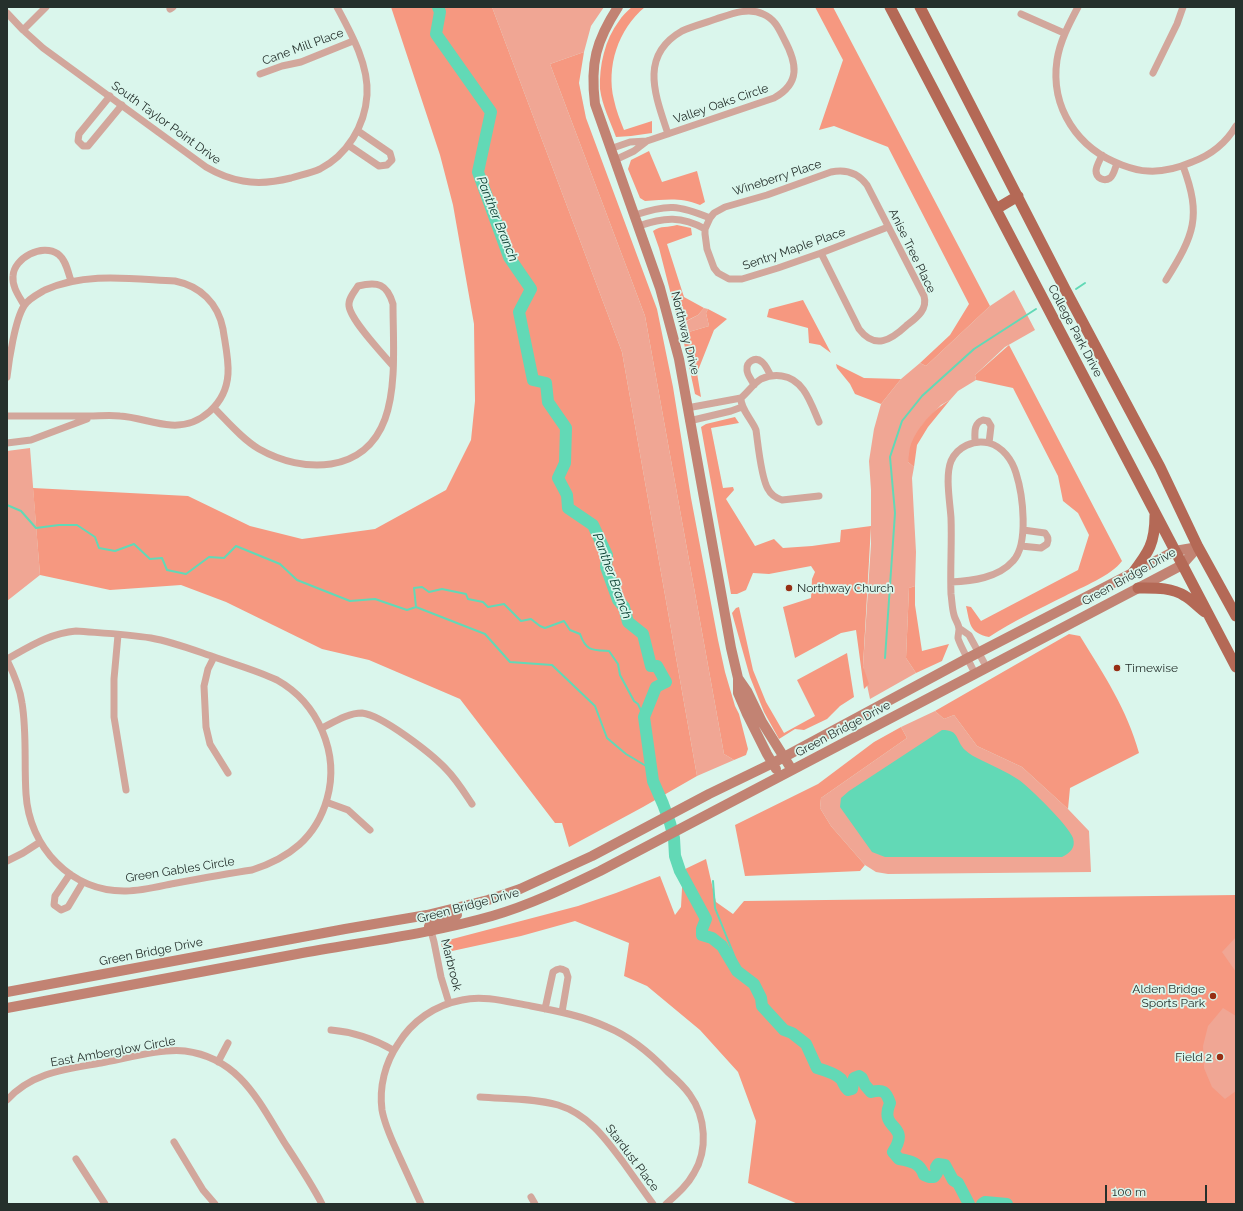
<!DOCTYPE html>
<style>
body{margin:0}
#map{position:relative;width:1243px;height:1211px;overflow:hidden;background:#daf6ec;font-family:Raleway,sans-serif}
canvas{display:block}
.frame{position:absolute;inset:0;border:8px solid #25302c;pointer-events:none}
.scale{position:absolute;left:1105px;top:1185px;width:102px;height:18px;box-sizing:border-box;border:2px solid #25302c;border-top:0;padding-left:5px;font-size:12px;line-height:14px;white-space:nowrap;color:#25302c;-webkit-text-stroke:3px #daf6ec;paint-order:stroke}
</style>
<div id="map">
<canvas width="1243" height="1211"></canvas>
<div class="frame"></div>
<div class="scale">100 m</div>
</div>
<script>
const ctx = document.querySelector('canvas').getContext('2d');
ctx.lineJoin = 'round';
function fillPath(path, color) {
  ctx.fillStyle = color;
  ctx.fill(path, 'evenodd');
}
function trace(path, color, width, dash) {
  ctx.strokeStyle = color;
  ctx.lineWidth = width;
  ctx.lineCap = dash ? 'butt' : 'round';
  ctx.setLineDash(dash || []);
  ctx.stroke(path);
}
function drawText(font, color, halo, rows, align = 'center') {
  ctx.font = font + ' Raleway,sans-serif';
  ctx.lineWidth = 3.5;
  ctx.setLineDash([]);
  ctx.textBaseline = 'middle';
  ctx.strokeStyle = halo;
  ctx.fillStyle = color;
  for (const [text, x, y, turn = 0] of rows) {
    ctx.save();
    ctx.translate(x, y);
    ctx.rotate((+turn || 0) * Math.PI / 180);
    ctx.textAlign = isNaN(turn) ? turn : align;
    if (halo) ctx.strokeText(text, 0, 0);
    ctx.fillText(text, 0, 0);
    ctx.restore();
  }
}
const green = new Path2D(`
 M492,7H604L591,26L584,52L550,64L645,316L724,754L734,760L697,776L622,352Z
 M1014,290L1035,330L1005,347L975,375L976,380L958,391L950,400L941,405L922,425L908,462L914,467L912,478L916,552L915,586L909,588L906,658L916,673L870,699L863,666L871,544V490L869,461L874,429L881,404L901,379L920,363L926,366L990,306Z
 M704,308L708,309L706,313L709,326L682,334L678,322L683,323L698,315Z
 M30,448L40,575L7,601V451Z
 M935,711L944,719L954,715L977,746L1022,767L1068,809L1089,831L1091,872L888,874L876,872L865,865L831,826L820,808L821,798L907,738L901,727Z
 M1236,918V1126L1156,1071Z`);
const forest = new Path2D(`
 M391,7H492L622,352L697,776L643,807L569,847L562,823H555L460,699L369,660L322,649L226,602L181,585L110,590L40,575L33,488L188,496L250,526L302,539L375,529L446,490L471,440L475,401L474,324L453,205L440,155Z
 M632,7H645C618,29 606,67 614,100C616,110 620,120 624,130L652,121V133L631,136L616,137C610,121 602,105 600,89C599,66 605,39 619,21C622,16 627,11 632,7Z
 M815,7H833L990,306L926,366L920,363L950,335L969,304L888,147L834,126L819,130L843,60Z
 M584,52L579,83L586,118L657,309L673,387L691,498L718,640L725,672L735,706L739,714L748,749L746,755L734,760L724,754L645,316L550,64Z
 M649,151L662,182L697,171L705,202L700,205C679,197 666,200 645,201L640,198L628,169L631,160Z
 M677,225L691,228L692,235L667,244L684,297L704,308L698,315L682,323L678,322L659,248L653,231C661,225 668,228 677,225Z
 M803,300L831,353L820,345L809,343L808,328L767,317L769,309Z
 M708,309L727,319L714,330L697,373L701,397L695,394L682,334L709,326L706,313Z
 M1009,345L1122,561C1111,576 1082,587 1065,596C1039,609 1013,621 989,637C969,633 970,623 966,606L971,607L981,621L1078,570L1089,535L1078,513L1063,501L1058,476L1013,388L976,380L975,375Z
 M836,364L864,378L901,379L881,404L855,394L850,384L837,368Z
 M950,400L928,427L917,445L914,467L908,462C909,456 909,449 911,444C918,426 933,410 950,400Z
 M735,417L739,423L711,428L723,488L733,487L734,490L726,499L755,546L774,539L783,548L812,546L840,542L841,530L871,526L863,666L869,684L864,689L856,630L841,633L795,658L783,607L811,598L812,579L815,572L811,566L769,574L753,573L746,590L737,594H731L701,427L706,424Z
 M915,586V605L922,651L949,644L942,661L916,673L906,658L909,588Z
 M739,607L753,670L766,702L784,733L815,716L797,680L847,653L854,697L840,706L827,719L804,730L795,729L779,739L764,712L750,677L732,613L736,608Z
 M1069,634L1080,636C1104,675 1127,709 1139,753L1070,788L1068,809L1022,767L977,746L954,715L944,719L935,711Z
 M901,727L907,738L821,798L820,808L831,826L865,865L860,871L745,876L735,825L818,784L874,742Z
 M706,859L716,902L733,914L744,901L1236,895V937L1222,952L1236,972V1016L1223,1008L1208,1026L1203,1046L1204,1068L1212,1087L1225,1099L1236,1091V1204H798L748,1183L756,1121L738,1072L700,1030L647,986L624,976L629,943L575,921L521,936L443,953L441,942L578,906L616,893L660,876L675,915L681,907L683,870Z`);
const water = new Path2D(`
 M942,730C960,730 955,740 965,750C969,754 975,757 981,760C993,766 1007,772 1019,780C1030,788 1069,826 1073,838C1076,848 1070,853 1062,857H885L872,852L840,807L841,798L849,791Z`);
const stream = new Path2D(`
 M1076,289L1085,283
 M7,505L21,511L36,528L59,525H77L95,537L99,548L115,551L134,544L150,559L162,558L167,570L186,574L209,557L224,558L236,546L280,564L297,580L350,601L375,599L407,610L416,607L414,588L422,587L429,592L442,589L466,594L468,599L483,602L488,607L504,604L521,621L531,619L540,626L545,628L564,621L570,630L580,634C586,651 592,650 609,651L618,664L620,675L634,701L638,704L644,717
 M416,607L485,634L510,662L552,665L595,706L607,738L626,754L651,769
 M885,658L895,513L890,457L902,421L922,396L974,349L1036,309
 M713,881L715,908L742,975`);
const river = new Path2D(`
 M438,7L440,12L436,34L491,112L478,172L509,257L531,289L519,312L533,380L546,383L548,402L566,428L565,463L558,478L567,495L568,508L593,525L607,555L606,567L618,600L624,607L628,622L643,634L651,666H657L666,682L656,687L644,717L653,781L663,804L670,823L674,838L675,856L680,871L706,919L702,929V935L712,938L722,946L737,971L754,984L761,998L762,1006L784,1030L792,1033L806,1044L817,1068C824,1070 836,1074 841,1079C844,1083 844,1087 848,1090L852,1089L854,1078L859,1076L862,1078L865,1085L871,1092C883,1089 886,1091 890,1103C878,1131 912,1123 893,1152L899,1159C911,1161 920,1163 924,1175L929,1177H934L937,1173L936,1167L938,1164L945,1165L953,1180L958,1183L969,1204
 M982,1204L985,1202L1007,1204`);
const street = new Path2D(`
 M1078,7C1069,24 1060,41 1057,60C1050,108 1078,149 1122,165C1130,168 1139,171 1148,171C1164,172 1178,168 1192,162C1211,155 1226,143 1236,126
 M170,9L173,7
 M7,13L23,30L43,48L206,167C218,174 230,179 243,181C259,184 275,182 291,178C301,175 311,173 320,169C347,155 365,126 367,95C369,65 351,33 337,7
 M1021,14L1064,33
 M23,30L46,7
 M1153,73L1177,24L1183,7
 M260,74L282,66L301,62L353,41
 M110,96L79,134L78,141L83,146H88L122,105
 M348,145L379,166L387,165L392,160L390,153L358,131
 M610,149L630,142L647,141L774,98C801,83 797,63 784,39C779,29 775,19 763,14C748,7 731,14 716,19C705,23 693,26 682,31C638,56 656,97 668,134
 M1102,155C1100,160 1096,166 1096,171C1096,178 1104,182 1110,178C1114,175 1115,168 1117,163
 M615,160L634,151L647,141
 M635,215C668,204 678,205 710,218
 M639,226C664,217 682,216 705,229
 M821,253L859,329C875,350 891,340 906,326C916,318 928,310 924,296L867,185C858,173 845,169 831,172L767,195L725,207L714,213L710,218L705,229V234L707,249L714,268L718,273L729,279H742L778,268L821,253L888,227
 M1166,280C1194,235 1202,217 1183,166
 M24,305C19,296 12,287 13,276C14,258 42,243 58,254C66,260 68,272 71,281
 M7,377C9,360 15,320 24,306C28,299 38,294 45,290C86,272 131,279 175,281C200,286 218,303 223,329C225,343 229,360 228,374C226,404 200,427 171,425C154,424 137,417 120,416C110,415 99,416 89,416C62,416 34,416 7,416
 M754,385C752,380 747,375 747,370C746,362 755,356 762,362C766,365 768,371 771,376
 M214,408C228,422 242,439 259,449C303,474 365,474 385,419C397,386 393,340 393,304C387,284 378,281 358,286C354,292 348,299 349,306C351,321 382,353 393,366
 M687,408L741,398
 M689,421L731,411L742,407
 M819,422C811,404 804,379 782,376C776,375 768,376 761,379C754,383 748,392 741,398C740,408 752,420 756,430C758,444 761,478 768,489C771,495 776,498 782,500L819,496
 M975,442C975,434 973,423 983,420L988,421L991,426L989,443
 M7,443L31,440L87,419
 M1021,546L1041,548L1047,544C1049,539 1048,537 1045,533L1023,530
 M951,582C972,581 998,578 1013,561C1029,544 1023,495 1016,473C1012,460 1003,447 989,443C974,439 957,447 951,461C945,476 950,502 951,518C952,543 950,569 951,594C952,601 952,608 954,615C955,620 959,624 959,629C959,632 958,635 958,638C959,644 972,666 975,674
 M959,628L969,635L987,668
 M118,635L114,679V717L126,790
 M214,657L208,669L204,686L206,727L210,744L228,773
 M7,659C29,647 50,633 76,631C101,633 126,634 151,638C174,642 196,651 217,658C237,665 258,671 277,680C318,703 340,753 327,799C316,838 289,858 252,870C225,874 198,879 171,884C157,887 141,891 126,891C71,892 29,847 26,794C24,764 27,733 22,703C20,688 14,674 7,660
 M322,728C334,722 348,713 362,713C382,715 432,754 446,769C456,779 464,792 472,804
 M326,802L348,810L370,830
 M7,861L23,853L40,842
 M70,874L55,896L54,905L61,910L68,907L83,882
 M431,931L434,942L441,977L449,1003
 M545,1009L553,972C558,968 561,968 566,971L568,977L562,1012
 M331,1030C354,1032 374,1039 393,1050
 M218,1062L228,1043
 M480,1097C505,1099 533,1098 558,1105C588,1114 606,1139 623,1162C633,1176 643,1190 653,1204
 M7,1100C32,1072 67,1069 101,1063C124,1059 162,1048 185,1051C239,1058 258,1100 284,1142C297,1162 311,1183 322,1204
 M174,1142L203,1190L215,1204
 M76,1159L105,1204
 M531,1197L535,1204
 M421,1204C414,1189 407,1173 400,1158C393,1142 385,1127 382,1110C379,1087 385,1063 398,1044C412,1021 435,1005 462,1000C484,995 508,1002 531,1006C557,1011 583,1016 607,1027C631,1037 650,1053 668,1072C676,1079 684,1086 690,1095C706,1117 708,1150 694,1173C687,1186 676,1195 666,1204`);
const secondary = new Path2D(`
 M618,7C596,41 590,63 595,104L660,288L679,359L731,648L738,678V693L747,714L767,754L776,769
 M738,678L747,691L762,722L792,770
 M431,931L429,926L432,921L457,915
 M7,992L345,929L427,915L488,900L520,889L592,856L709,794L773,763L968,658L1175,551L1198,547
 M7,1008C104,990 200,972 297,954C362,942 429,934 492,916C530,905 565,888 600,871L1182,565L1198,547`);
const primary = new Path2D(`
 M890,7L1236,667
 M920,7L1065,289L1160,467L1198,547L1236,616
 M996,209L1018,196
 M1132,574C1149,552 1155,543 1155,515
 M1138,588C1154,588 1171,587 1185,596C1192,600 1198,607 1205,612`);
const markers = [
 [789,588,4,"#962e14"],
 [1117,668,4,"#962e14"],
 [1213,996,4,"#962e14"],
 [1220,1057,4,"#962e14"]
];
const streetNames = [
 ["Cane Mill Place",303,47,-20],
 ["Valley Oaks Circle",721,104,-19],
 ["South Taylor Point Drive",166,123,36],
 ["Wineberry Place",777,178,-18],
 ["Sentry Maple Place",794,249,-19],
 ["Anise Tree Place",912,251,64],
 ["College Park Drive",1075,331,62],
 ["Northway Drive",685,333,76],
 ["Green Bridge Drive",1129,577,-29],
 ["Green Bridge Drive",843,729,-28],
 ["Green Gables Circle",180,870,-9],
 ["Green Bridge Drive",468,906,-15],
 ["Green Bridge Drive",151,952,-11],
 ["Marbrook",451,965,76],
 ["East Amberglow Circle",113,1052,-10],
 ["Stardust Place",632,1158,53]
];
const poiNames = [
 ["Northway Church",797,588],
 ["Timewise",1125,668],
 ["Alden Bridge",1205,989,"right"],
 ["Sports Park",1205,1003,"right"],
 ["Field 2",1212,1057,"right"]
];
const waterNames = [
 ["Panther Branch",497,219,68],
 ["Panther Branch",612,576,70]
];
fillPath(green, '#f0a694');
fillPath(forest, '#f69880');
fillPath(water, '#62d9b6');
trace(stream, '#62d9b6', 2);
trace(river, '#62d9b6', 12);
trace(street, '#d2a79c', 7);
trace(secondary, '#c28373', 10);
trace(primary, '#b46956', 11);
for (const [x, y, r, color] of markers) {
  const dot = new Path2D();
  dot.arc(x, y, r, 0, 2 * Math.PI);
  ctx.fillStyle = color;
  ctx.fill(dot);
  trace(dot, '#daf6ec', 1.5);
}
drawText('12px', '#25302c', '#daf6ec', streetNames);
drawText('12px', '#25302c', '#daf6ec', poiNames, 'left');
drawText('italic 13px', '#094032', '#daf6ec', waterNames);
</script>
